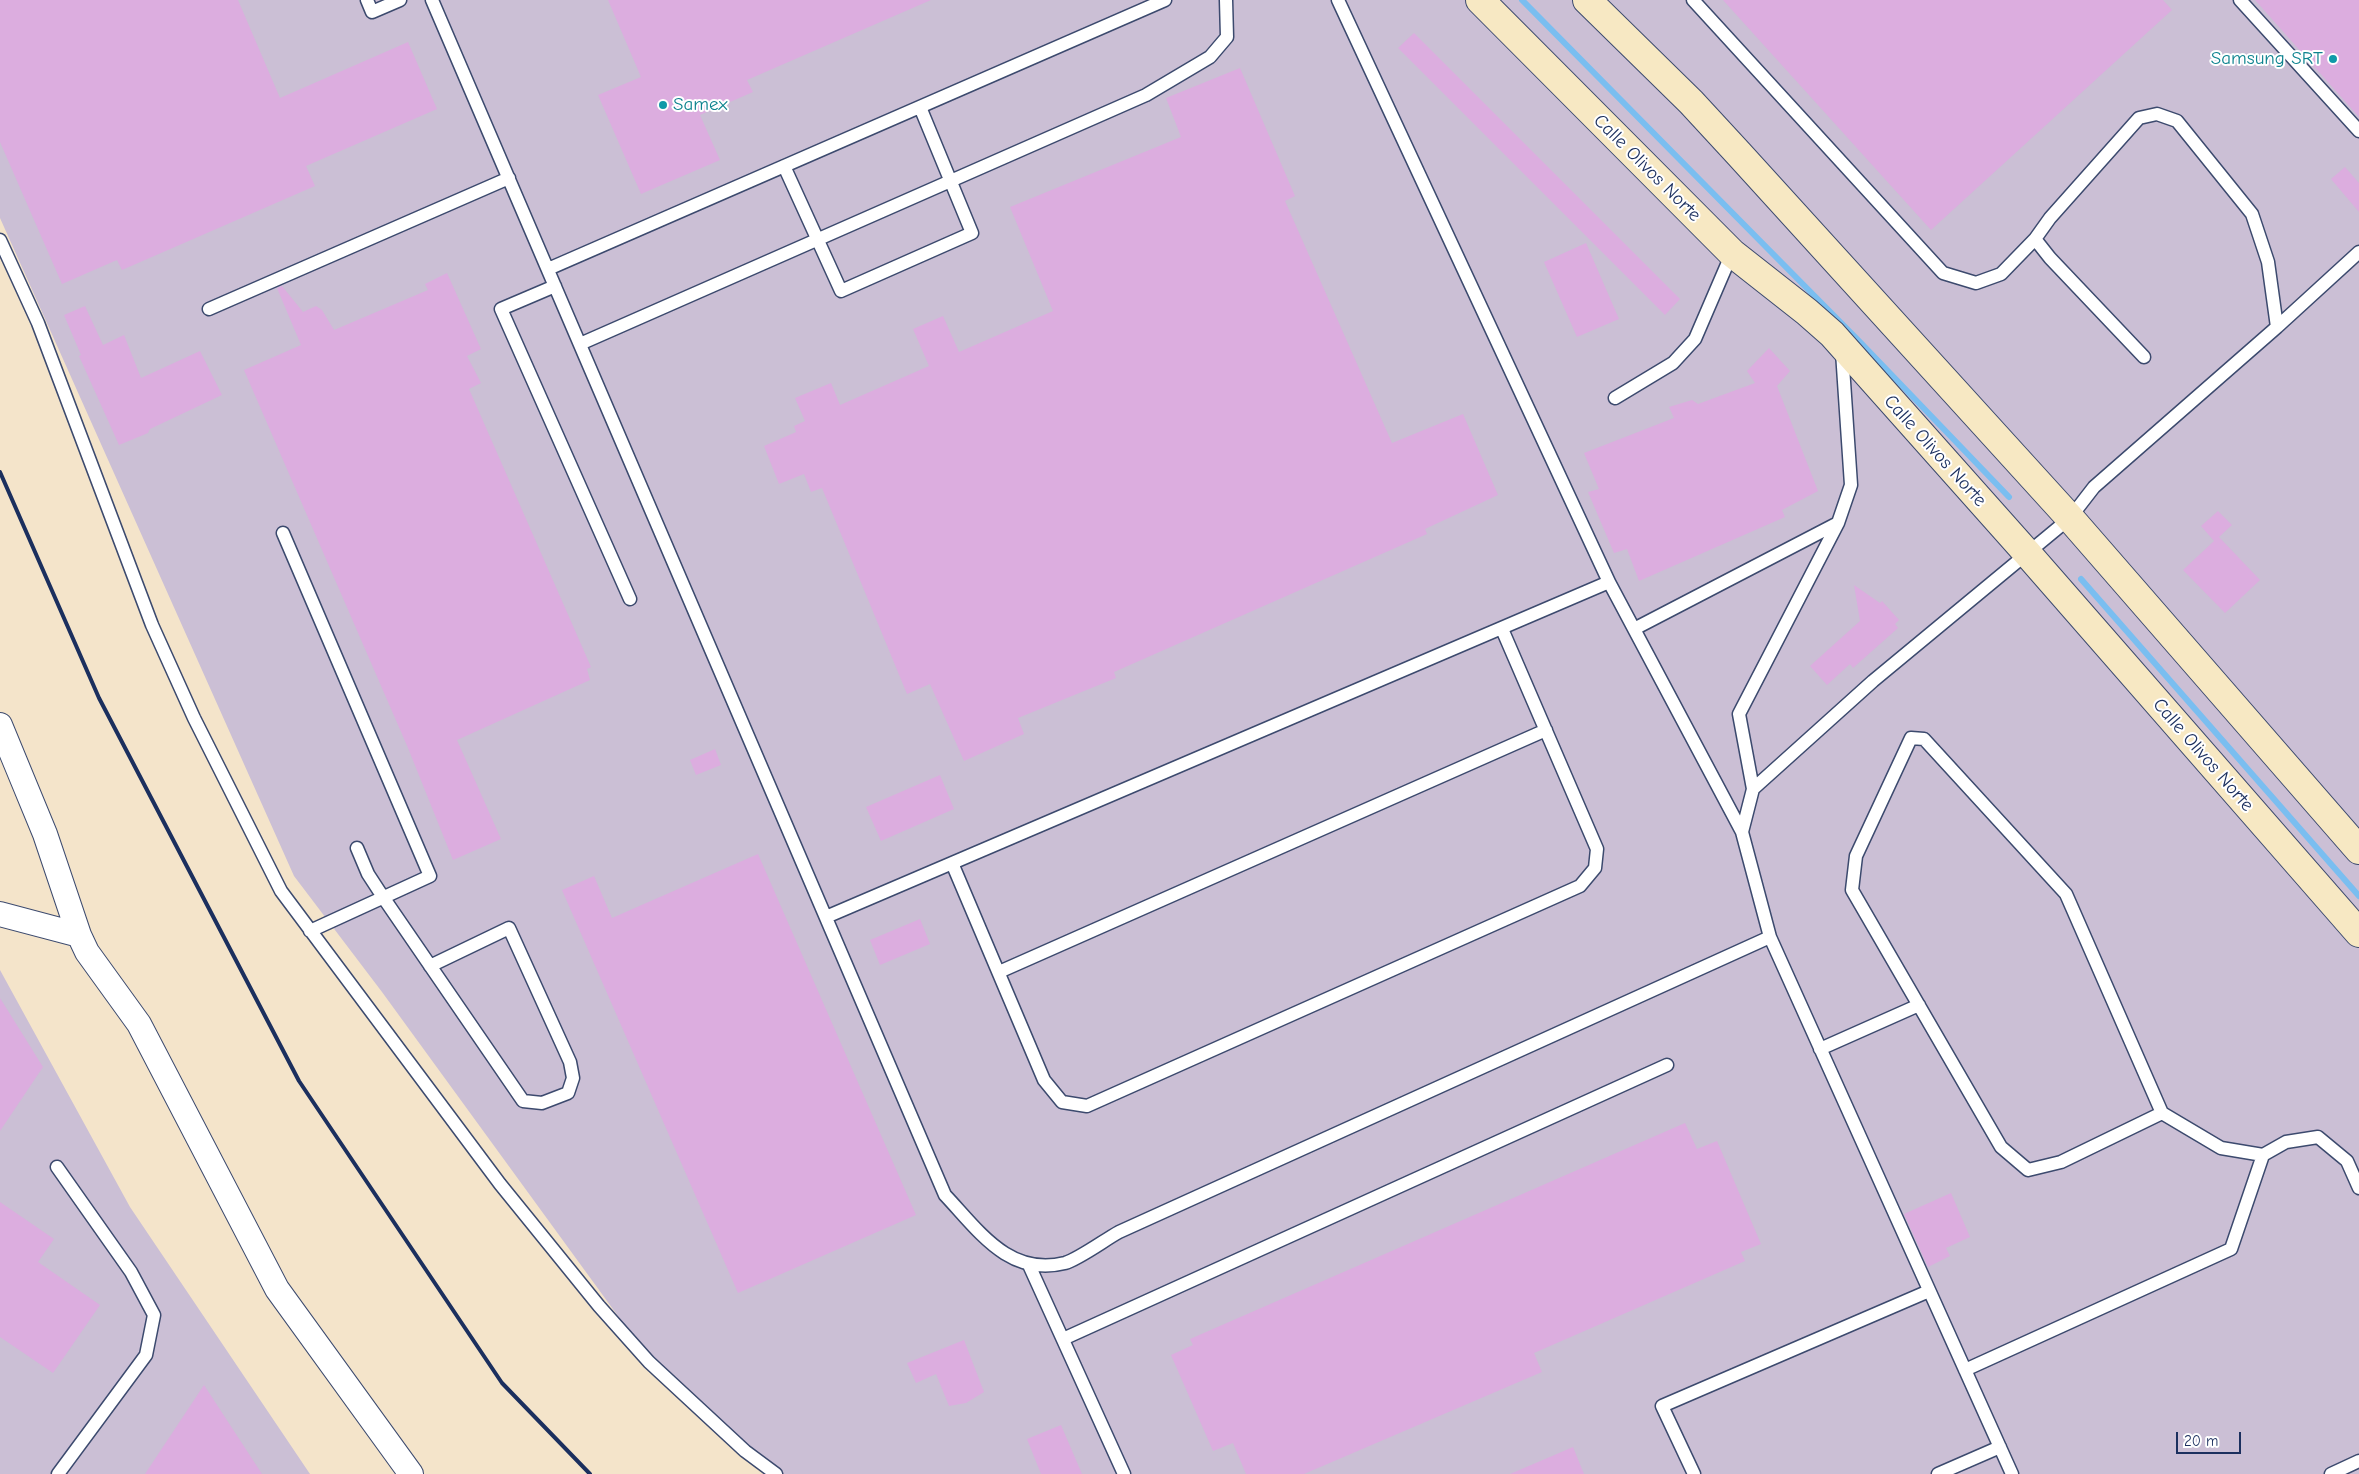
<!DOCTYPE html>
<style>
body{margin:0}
#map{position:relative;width:2359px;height:1474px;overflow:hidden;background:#f4e4ca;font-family:"Comic Neue",sans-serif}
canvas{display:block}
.scale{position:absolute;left:2176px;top:1432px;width:65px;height:22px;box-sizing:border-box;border:2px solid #1b2f5e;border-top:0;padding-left:6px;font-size:15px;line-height:18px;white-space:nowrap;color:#1b2f5e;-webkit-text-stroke:4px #fff;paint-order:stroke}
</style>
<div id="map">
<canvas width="2359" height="1474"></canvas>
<div class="scale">20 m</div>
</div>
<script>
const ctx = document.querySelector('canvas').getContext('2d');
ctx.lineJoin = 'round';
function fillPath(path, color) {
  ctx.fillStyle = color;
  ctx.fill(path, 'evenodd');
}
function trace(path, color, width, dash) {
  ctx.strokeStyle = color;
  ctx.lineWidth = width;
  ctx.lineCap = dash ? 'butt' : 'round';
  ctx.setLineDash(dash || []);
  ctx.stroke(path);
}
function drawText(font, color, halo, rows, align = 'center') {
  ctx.font = font + ' "Comic Neue",sans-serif';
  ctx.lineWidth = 4;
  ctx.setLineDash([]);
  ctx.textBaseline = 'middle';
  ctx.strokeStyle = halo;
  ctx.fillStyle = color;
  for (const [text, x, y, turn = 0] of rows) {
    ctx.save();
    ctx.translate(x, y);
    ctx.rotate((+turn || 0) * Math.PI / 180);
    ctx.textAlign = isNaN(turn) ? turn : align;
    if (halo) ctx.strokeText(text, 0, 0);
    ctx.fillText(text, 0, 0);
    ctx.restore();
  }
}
const industrial = new Path2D(`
 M0,0H2359V1474H773L650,1360L382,992L294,876L0,218Z
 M0,970L130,1207L310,1474H0Z`);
const stream = new Path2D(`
 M1522,0L1861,343L2009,497
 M2081,579L2359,896`);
const building = new Path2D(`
 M0,0H238L280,98L408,42L437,109L306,166L315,186L122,270L117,260L62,284L0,142Z
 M608,0H931L747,80L753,92L700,115L720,160L641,194L598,95L641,77Z
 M1723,0H2163L2172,10L1931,230Z
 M2255,0H2359V117Z
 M1414,33L1680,299L1665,315L1398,48Z
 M1240,68L1295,196L1285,201L1392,443L1463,414L1498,495L1425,529L1427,534L1114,672L1116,678L1018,718L1024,734L964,761L930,684L907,694L822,488L811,492L804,474L779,484L764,446L796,432L794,426L805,421L795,398L831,383L840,405L929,366L913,329L943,316L959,352L1053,311L1010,207L1181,137L1166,98Z
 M2345,167L2359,183V212L2331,179Z
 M1586,243L1619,319L1577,337L1544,262Z
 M447,273L481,349L467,356L481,383L469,389L591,667L587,669L590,680L457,740L501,839L453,860L408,748L244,370L301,345L277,288L282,286L303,312L316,306L322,310L334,330L428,290L425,284Z
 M85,306L103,345L124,335L141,378L200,351L222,395L150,429L148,433L119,445L79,356L81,355L64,315Z
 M1769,348L1790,371L1777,386L1818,491L1782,510L1785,517L1639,581L1627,549L1614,553L1588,492L1599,489L1584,453L1674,418L1669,407L1692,400L1698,404L1755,383L1747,371Z
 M2218,511L2232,525L2219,537L2260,580L2225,613L2183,570L2214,541L2201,526Z
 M1854,585L1880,603L1882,601L1899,620L1895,624L1898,628L1853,668L1850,664L1827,685L1810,666L1860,621Z
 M715,749L721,765L696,775L690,760Z
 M940,775L954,809L881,841L866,807Z
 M758,854L916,1215L738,1293L562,890L594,876L612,918Z
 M920,919L930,944L880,965L870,940Z
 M0,998L43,1067L0,1131Z
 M1685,1123L1697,1149L1717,1141L1761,1244L1741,1252L1745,1261L1534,1353L1542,1372L1304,1474H1246L1233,1443L1213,1451L1171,1355L1193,1345L1190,1339Z
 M1951,1193L1970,1237L1946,1248L1950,1256L1928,1267L1904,1214Z
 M0,1202L54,1239L38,1262L100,1305L53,1373L0,1337Z
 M964,1340L984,1392L966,1403L949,1406L936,1374L916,1383L907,1363Z
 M204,1385L262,1474H145Z
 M1061,1425L1082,1474H1041L1027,1439Z
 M1573,1447L1584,1474H1510Z`);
const service = new Path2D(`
 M367,0L372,12L400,0
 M432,0L945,1195C979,1231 1009,1277 1065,1263C1079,1259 1106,1239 1119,1232L1770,937
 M1693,0L1943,273L1976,283L2001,274L2035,239
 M2240,0L2359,131
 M784,166L841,291L972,233L920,107
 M0,240L38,323L152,625L194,718L281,891L500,1184L599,1306L649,1362L745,1451L776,1474
 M548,269L1165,0
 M555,286L501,309L630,599
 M209,309L509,178
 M580,344L1146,95L1210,57L1227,37L1226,0
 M2144,357L2050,258L2035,239L2050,218L2139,118L2157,114L2177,121L2252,214L2268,262L2277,327
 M1615,398L1673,363L1695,339L1732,253
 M283,533L430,876L310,931
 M1609,582L1742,832L1770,937L2012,1474
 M1634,629L1838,523
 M1753,789L1873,681L2070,518L2094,487L2277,327L2359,252
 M1742,832L1753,789L1739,714L1838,523L1851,485L1842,352
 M357,848L368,874L383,897L523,1101L542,1103L568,1093L573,1078L570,1062L509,928L430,966
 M952,863L1044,1080L1062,1102L1087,1106L1580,886L1595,868L1597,849L1502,629
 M826,917L1609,582L1338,0
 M999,972L1546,730
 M1820,1049L1919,1005
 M2162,1113L2061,1162L2028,1170L2001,1147L1852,890L1856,856L1911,738L1924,739L2066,894L2162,1113L2221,1148L2263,1155L2286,1142L2318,1137L2347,1161L2359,1188
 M57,1167L131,1272L154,1315L146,1355L58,1474
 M1029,1265L1124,1474
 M1063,1339L1667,1065
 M1965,1370L2231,1249L2263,1155
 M1694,1474L1662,1406L1929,1291
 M1938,1474L2000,1447
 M2331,1474L2359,1461`);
const minor = new Path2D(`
 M0,725L45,834L79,935L87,952L139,1024L277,1289L411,1474
 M0,914L79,935`);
const secondary = new Path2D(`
 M1480,0L1732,253L1807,312L1832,334L2027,553L2359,933
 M1587,0L1691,102L1739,154L2070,518L2359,850`);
const rail = new Path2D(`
 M0,472L99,698L299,1081L502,1383L590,1474`);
const markers = [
 [2333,59,5,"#0f9aa8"],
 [663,105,5,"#0f9aa8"]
];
const cultureNames = [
 ["Samsung SRT",2323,59],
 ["Samex",673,105,"left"]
];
const streetNames = [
 ["Calle Olivos Norte",1647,168,45],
 ["Calle Olivos Norte",1935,451,48],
 ["Calle Olivos Norte",2203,755,49]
];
fillPath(industrial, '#cbbfd5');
trace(stream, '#7abef0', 6);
fillPath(building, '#dcaddf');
trace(service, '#3c4a6e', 15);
trace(minor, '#3c4a6e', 26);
trace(secondary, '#3c4a6e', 30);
trace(service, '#fff', 12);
trace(minor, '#fff', 24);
trace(secondary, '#f7e8c3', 28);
trace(rail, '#1b2f5e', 4);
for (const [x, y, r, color] of markers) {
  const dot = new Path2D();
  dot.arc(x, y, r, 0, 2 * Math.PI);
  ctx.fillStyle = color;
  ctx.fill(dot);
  trace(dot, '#fff', 2);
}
drawText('19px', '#0d838f', '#fff', cultureNames, 'right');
drawText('19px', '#1b2f5e', '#fff', streetNames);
</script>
